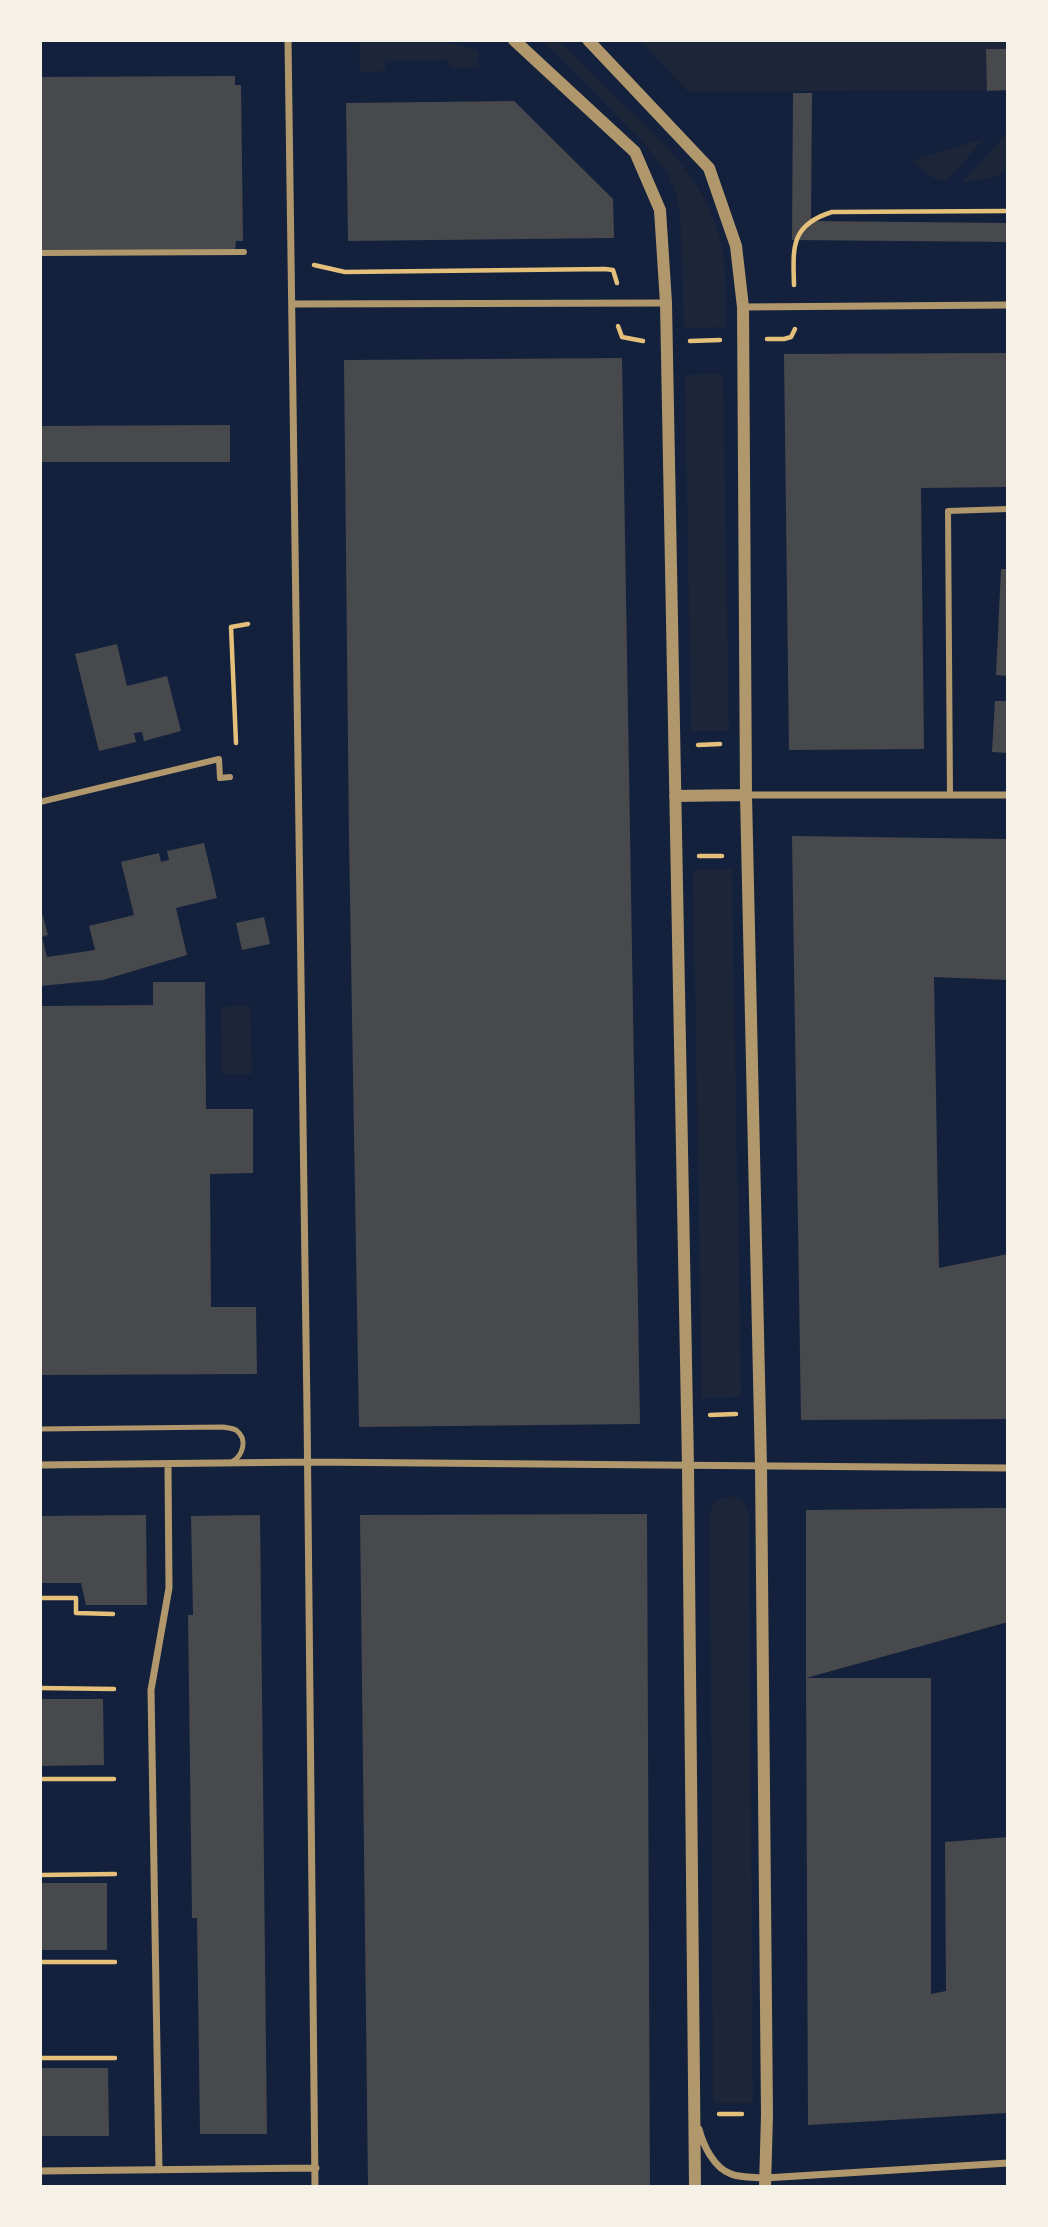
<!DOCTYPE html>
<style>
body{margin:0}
#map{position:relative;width:1048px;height:2227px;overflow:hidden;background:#14213d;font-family:Mulish,sans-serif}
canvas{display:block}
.frame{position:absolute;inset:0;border:42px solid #f6f1e7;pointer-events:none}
</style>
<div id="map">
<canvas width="1048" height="2227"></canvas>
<div class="frame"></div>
</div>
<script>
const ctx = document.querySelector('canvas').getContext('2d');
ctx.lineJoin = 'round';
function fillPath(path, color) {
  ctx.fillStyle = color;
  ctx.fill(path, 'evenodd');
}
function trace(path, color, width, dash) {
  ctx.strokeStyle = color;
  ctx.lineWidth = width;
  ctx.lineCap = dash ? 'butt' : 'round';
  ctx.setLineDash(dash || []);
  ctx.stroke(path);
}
const green = new Path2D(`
 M542,40H560C613,106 701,154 721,242C727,269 726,299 726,327L684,328L680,211L676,193L666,171L644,143Z
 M639,40H1008V90L688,92Z
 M359,42H436L451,43L478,51V67L450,68L449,60L386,61L385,71L360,72Z
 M1008,132V165L999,176L961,183Z
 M984,139L946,181C931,180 923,171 913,160Z
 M723,374L729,731H691L685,375Z
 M732,869L741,1397L702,1398L693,870Z
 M250,1006L252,1074H222L221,1007Z
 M729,1496L742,1500L749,1513L753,2103H713L710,1513L714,1502Z`);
const building = new Path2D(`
 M986,49H1008V90L987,91Z
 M235,76V85H241L243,241H236L235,251L40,252V77Z
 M793,93H812L811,221L1008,223V242L792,240Z
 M514,101L613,199L614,238L348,241L346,103Z
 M1008,353V487L921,488L924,749L789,750L784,354Z
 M622,358L640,1424L359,1427L349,840L344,360Z
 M230,425V462H40V426Z
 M1001,569H1008V676L996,675Z
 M117,644L127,686L167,676L181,731L144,741L142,732L134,733L136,742L99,751L75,654Z
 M995,701H1008V753L992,752Z
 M792,836L1008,839V980L934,977L939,1268L1008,1254V1419L801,1420Z
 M204,843L217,898L176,908L187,955L103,980L40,986V906L48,935L42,937L47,957L95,950L89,926L134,915L121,862L159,853L161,862L169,860L167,851Z
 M264,917L270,944L242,950L236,923Z
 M153,982H205L206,1109H253V1173L210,1174L211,1307H256L257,1374L40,1375V1006L153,1005Z
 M995,1508H1008V1622L806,1678V1510Z
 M647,1514L650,2187H368L360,1515Z
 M146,1515L147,1605H86L81,1583H40V1516Z
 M260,1515L267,2134H200L197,1918H192L188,1615H193L191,1516Z
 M806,1678H931V1994L946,1991L945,1842L1008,1837V2113L808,2125Z
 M40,1699H103L104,1765L40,1766Z
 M40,1883H107V1950H40Z
 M40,2068H108L109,2136H40Z`);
const path = new Path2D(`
 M314,265L345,272L605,269L613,270L617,283
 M794,285C793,248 790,225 832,212L1008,211
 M618,326L622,337L643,341
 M767,339H784L791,337L795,329
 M690,341L720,340
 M236,743L231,627L248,624
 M698,745L720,744
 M699,856H722
 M710,1415L736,1414
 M40,1598H76V1613L113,1614
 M40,1688L114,1689
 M40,1779H114
 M40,1875L115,1874
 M40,1962H115
 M40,2058H115
 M719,2114H742`);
const service = new Path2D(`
 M40,1429L223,1427C227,1428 232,1428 236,1430C249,1440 242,1456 232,1462`);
const pedestrian = new Path2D(`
 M40,253L244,252
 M950,795L948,511L1008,509
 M40,802L219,759L220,778L230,777`);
const minor = new Path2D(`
 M288,40L307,1410L315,2187
 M292,304L666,303
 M743,307L1008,305
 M746,795H1008
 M40,1465L308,1462L1008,1468
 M699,2129C703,2145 714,2168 731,2174C741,2178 755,2177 765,2178L1008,2163
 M159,2170L151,1690L169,1588L168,1466
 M40,2171L316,2168`);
const tertiary = new Path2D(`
 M514,40L635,152L660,210L666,303L688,1466L695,2187
 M588,40L709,168L736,246L743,307L746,795L761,1467L767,2115L765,2187
 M675,796L746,795`);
fillPath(green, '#1d2539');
fillPath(building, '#48494c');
trace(path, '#e5c07b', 4.5);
trace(service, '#b1986c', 5);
trace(pedestrian, '#b1986c', 6);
trace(minor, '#b1986c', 7);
trace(tertiary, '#b1986c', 12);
</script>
